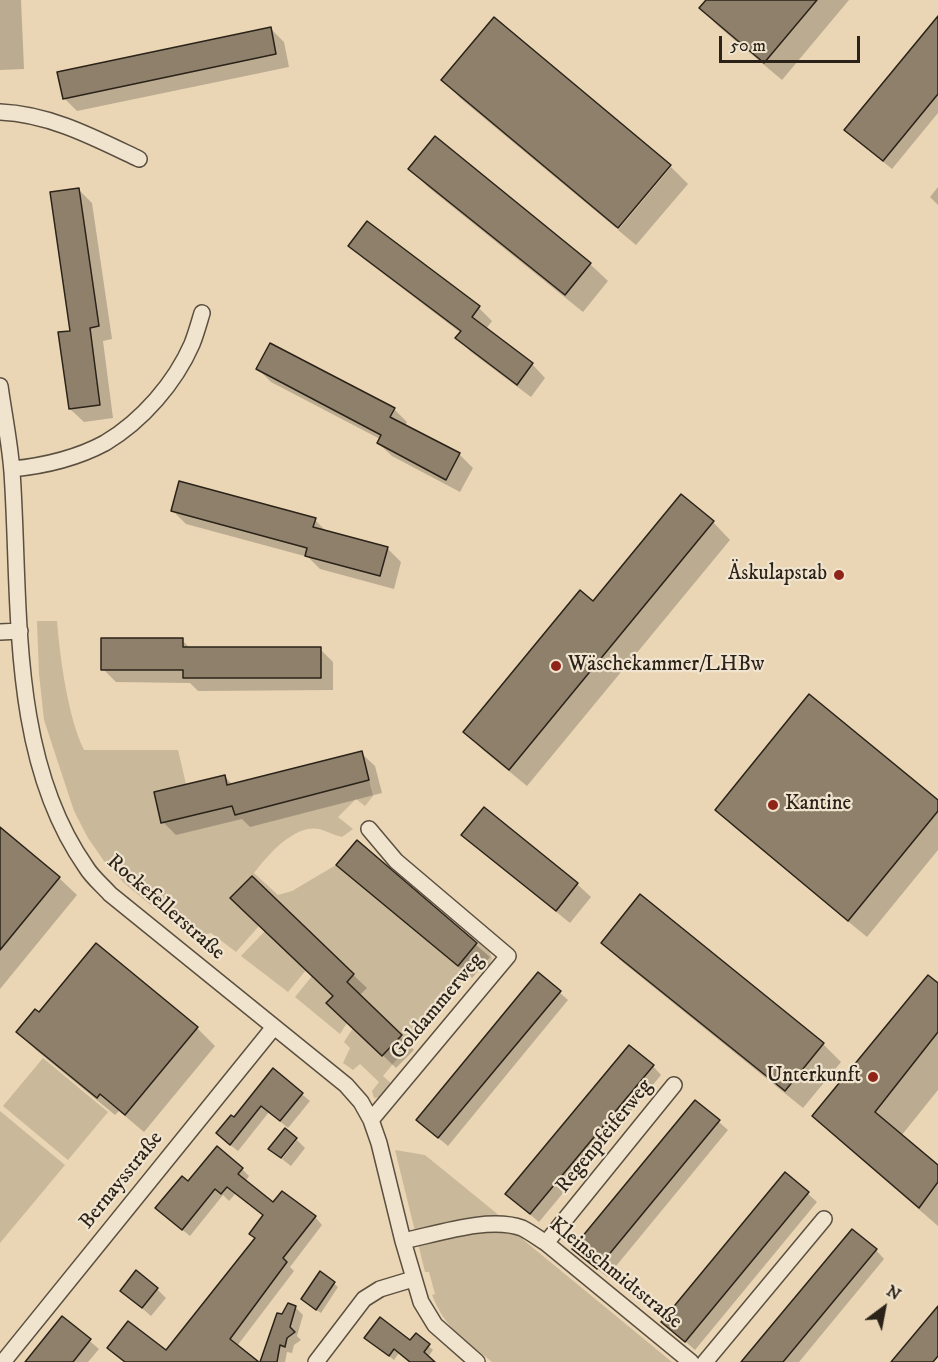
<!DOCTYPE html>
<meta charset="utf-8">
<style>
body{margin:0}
#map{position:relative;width:938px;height:1362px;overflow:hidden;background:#ead6b5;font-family:"IM FELL DW Pica",serif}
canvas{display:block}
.north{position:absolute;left:854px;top:1278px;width:60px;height:60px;-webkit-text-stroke:4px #f1e4cf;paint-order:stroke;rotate:32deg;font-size:16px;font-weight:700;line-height:24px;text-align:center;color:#2b2319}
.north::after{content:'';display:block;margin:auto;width:21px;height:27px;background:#2b2319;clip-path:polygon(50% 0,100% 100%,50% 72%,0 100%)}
.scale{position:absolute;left:719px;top:36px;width:141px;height:27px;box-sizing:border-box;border:3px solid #2b2319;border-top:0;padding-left:8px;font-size:18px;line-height:21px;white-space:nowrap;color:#2b2319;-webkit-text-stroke:4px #f1e4cf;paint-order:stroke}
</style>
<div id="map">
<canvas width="938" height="1362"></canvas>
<div class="north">N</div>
<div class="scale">50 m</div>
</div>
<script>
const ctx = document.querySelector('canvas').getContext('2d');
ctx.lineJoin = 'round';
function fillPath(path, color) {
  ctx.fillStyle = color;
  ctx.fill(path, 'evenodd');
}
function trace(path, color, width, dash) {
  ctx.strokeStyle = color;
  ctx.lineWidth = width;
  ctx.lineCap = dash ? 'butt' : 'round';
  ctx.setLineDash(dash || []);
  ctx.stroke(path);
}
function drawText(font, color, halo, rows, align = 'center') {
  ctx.font = font + ' "IM FELL DW Pica",serif';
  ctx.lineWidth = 4.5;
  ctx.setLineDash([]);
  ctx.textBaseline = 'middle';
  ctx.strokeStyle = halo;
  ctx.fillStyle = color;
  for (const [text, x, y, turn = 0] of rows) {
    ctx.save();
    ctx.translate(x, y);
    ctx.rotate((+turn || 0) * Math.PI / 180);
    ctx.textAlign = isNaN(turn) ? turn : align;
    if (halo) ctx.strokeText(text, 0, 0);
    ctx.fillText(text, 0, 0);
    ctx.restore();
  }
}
const green = new Path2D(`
 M37,621H57C60,658 68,717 84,750H178L186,784L154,792L161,823L232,806L235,814L369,780L373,796L365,806L356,799L338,817L353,829L342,837C334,835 326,831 319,829C294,824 267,856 254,873L278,895L292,891L336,865L458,966L479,941L489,950L492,958L487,972L476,964L383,1076L392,1084L381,1097L374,1098L372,1091L379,1082L360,1064L353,1070L343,1063L350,1048L344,1042L353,1028L382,1056L402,1035L347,982L354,974L252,876L231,898L259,926L236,952L211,933L191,938L124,883L104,861L88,838L74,811L44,720L39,674Z
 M265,931L306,970L288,992L241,956Z
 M312,976L333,996L327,1003L347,1023L340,1034L295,997Z
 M43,1058L108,1112L68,1160L3,1106Z
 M0,1111L65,1165L0,1243Z
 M395,1150L425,1155L495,1212L526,1242L672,1362H492C464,1339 446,1330 432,1295L435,1294L429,1272H425Z`);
const shadow = new Path2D(`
 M0,0H21L24,69L0,70Z
 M708,0H849L782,80L718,26L701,8Z
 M938,18V113L892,169L855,139Z
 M270,28L284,42L289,67L77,111L64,98Z
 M443,80L669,165L616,228L460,98Z
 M671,167L688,184L636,245L618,230Z
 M410,169L590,264L608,281L583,312L428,187Z
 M938,187V205L930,197Z
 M79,190L92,203L112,339L103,341L113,418L84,422L70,409Z
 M350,246L479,308L492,321L486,329L532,364L545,378L531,397L471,352L457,338L461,333L364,259Z
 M258,369L394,409L407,422L405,426L459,454L473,468L460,492L392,456L378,443L380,439L271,382Z
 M173,511L315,520L327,532L387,548L401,562L394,589L320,569L308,557L186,524Z
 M713,522L730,540L527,786L483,750L465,732Z
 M182,640L191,649H320L333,662V690L198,691L190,683L116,682L103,669Z
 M361,753L375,766L382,793L250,827L242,819L176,835L163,822L225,777L233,785Z
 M938,802V850L867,937L735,828L717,810Z
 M484,810L577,884L591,897L570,923L477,848L463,835Z
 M0,829L59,878L77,895L0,989Z
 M358,842L490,957L472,978L352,878L338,865Z
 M252,878L367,988L359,996L414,1050L396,1068L342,1016L335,996Z
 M603,942L823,1044L841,1062L803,1108L620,960Z
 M938,985V1090L901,1136L938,1167V1226L840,1141L814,1116Z
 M559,992L568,1000L448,1146L426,1128Z
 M40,1014L197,1028L215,1046L144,1132L119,1111L115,1115L36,1050L18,1032Z
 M653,1066L661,1075L539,1222L515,1202Z
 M274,1071L310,1101L288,1128L269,1112L238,1151L225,1141L234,1119Z
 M696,1102L728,1130L607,1277L583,1257Z
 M297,1140L305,1148L291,1166L282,1159Z
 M242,1169L249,1176L245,1182L273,1204L315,1217L322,1225L290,1267L294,1271L237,1346L257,1362H126L166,1353L256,1238L264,1216L236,1193L229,1201L223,1195L190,1236L164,1215L188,1184Z
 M786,1174L817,1202L695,1350L663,1322Z
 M876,1250L884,1259L799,1362H743Z
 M321,1273L338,1287L321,1313L306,1303Z
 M157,1289L166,1298L151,1316L122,1291Z
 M295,1307L303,1315L297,1336L301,1340L294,1345L292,1353L287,1352L285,1362H261L283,1316Z
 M63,1318L99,1349L88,1362H27Z
 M416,1335L433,1350L428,1357L433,1362H411L399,1353L394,1360L371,1342H411Z`);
const building = new Path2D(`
 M706,0H817L764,63L699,8Z
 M938,16V94L883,161L844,130Z
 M494,17L671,165L618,228L441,80Z
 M271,27L276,54L63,99L57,72Z
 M435,136L591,263L565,295L408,169Z
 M79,188L99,326L90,328L100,405L69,409L58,332L70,331L50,192Z
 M367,221L480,306L472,317L533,363L517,385L455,338L461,331L348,246Z
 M270,343L395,408L390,417L460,453L446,480L377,443L381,435L256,369Z
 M179,481L316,518L313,527L388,547L380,576L305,556L307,548L171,511Z
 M681,494L714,521L509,770L463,732L580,590L593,601Z
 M101,638H183V647H321V678H183V670H101Z
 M809,694L938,800V811L848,921L715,810Z
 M362,751L369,780L235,815L232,806L161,823L154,792L225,775L227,785Z
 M484,807L578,883L556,911L461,835Z
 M0,827L60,877L0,950Z
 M357,840L477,943L458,966L336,865Z
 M252,876L354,974L347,982L402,1035L382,1056L326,1003L333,996L230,898Z
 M640,894L824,1043L785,1091L601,943Z
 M96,943L198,1027L125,1115L100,1094L97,1098L16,1032L35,1009L39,1012Z
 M538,972L561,991L438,1138L416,1120Z
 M928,975L938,983V1032L875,1112L938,1165V1182L919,1208L812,1116Z
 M629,1045L654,1065L530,1214L505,1194Z
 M273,1068L303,1093L280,1121L261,1106L230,1145L216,1133L231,1115L234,1117Z
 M695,1100L720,1120L597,1269L572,1249Z
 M285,1128L297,1138L281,1158L268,1149Z
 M217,1146L243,1168L238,1174L273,1202L282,1191L316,1216L283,1258L287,1262L230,1339L259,1362H125L107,1348L128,1321L166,1350L255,1238L249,1234L263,1215L227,1187L221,1194L215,1189L182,1230L155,1208L182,1176L188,1181Z
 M785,1172L809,1192L685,1342L661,1322Z
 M852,1229L877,1249L783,1362H741Z
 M136,1270L158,1288L142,1308L120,1291Z
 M320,1271L335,1282L316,1310L301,1299Z
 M288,1303L296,1306L290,1327L295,1332L287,1338L285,1347L280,1345L277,1362H260L277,1313L282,1314Z
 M938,1306V1356L933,1362H891Z
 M62,1316L91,1339L73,1362H25Z
 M380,1317L410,1340L416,1333L430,1344L424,1352L435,1362H410L394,1349L389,1356L364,1338Z`);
const minor = new Path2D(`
 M0,112C50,114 95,138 139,159
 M0,386C4,415 10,444 12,472C21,601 8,756 86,867C92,877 102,885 110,894L346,1085L361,1102L371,1120L379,1143L403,1241L421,1302L435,1325L477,1362
 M12,469C43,466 77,458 105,443C142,421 175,383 192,344C196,334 199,323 202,313
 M0,632L20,631
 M369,829L396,861L508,956L371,1120
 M403,1241C437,1234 489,1216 522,1228C530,1232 538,1238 546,1243L691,1362
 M546,1243L674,1085
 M3,1362L274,1027
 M316,1362L364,1299L380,1289L413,1279
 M705,1362L824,1219`);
const markers = [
 [839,575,6,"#8f2418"],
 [556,666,6,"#8f2418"],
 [773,805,6,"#8f2418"],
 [873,1077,6,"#8f2418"]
];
const poiNames = [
 ["Äskulapstab",827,575],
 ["Wäschekammer/LHBw",568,666,"left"],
 ["Kantine",785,805,"left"],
 ["Unterkunft",861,1077]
];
const streetNames = [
 ["Rockefellerstraße",165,908,41],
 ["Goldammerweg",438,1007,-50],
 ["Regenpfeiferweg",605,1137,-51],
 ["Bernaysstraße",122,1181,-51],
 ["Kleinschmidtstraße",615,1274,39]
];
fillPath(green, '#cab89a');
fillPath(shadow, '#0003');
fillPath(building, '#8e806a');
trace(building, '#2b2319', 1.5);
trace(minor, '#5b5040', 18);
trace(minor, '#f1e4cf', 15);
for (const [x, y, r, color] of markers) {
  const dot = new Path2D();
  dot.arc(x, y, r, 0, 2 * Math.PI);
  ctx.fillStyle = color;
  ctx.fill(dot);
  trace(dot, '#f1e4cf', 2);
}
drawText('21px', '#2b2319', '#f1e4cf', poiNames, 'right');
drawText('21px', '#2b2319', '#f1e4cf', streetNames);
</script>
